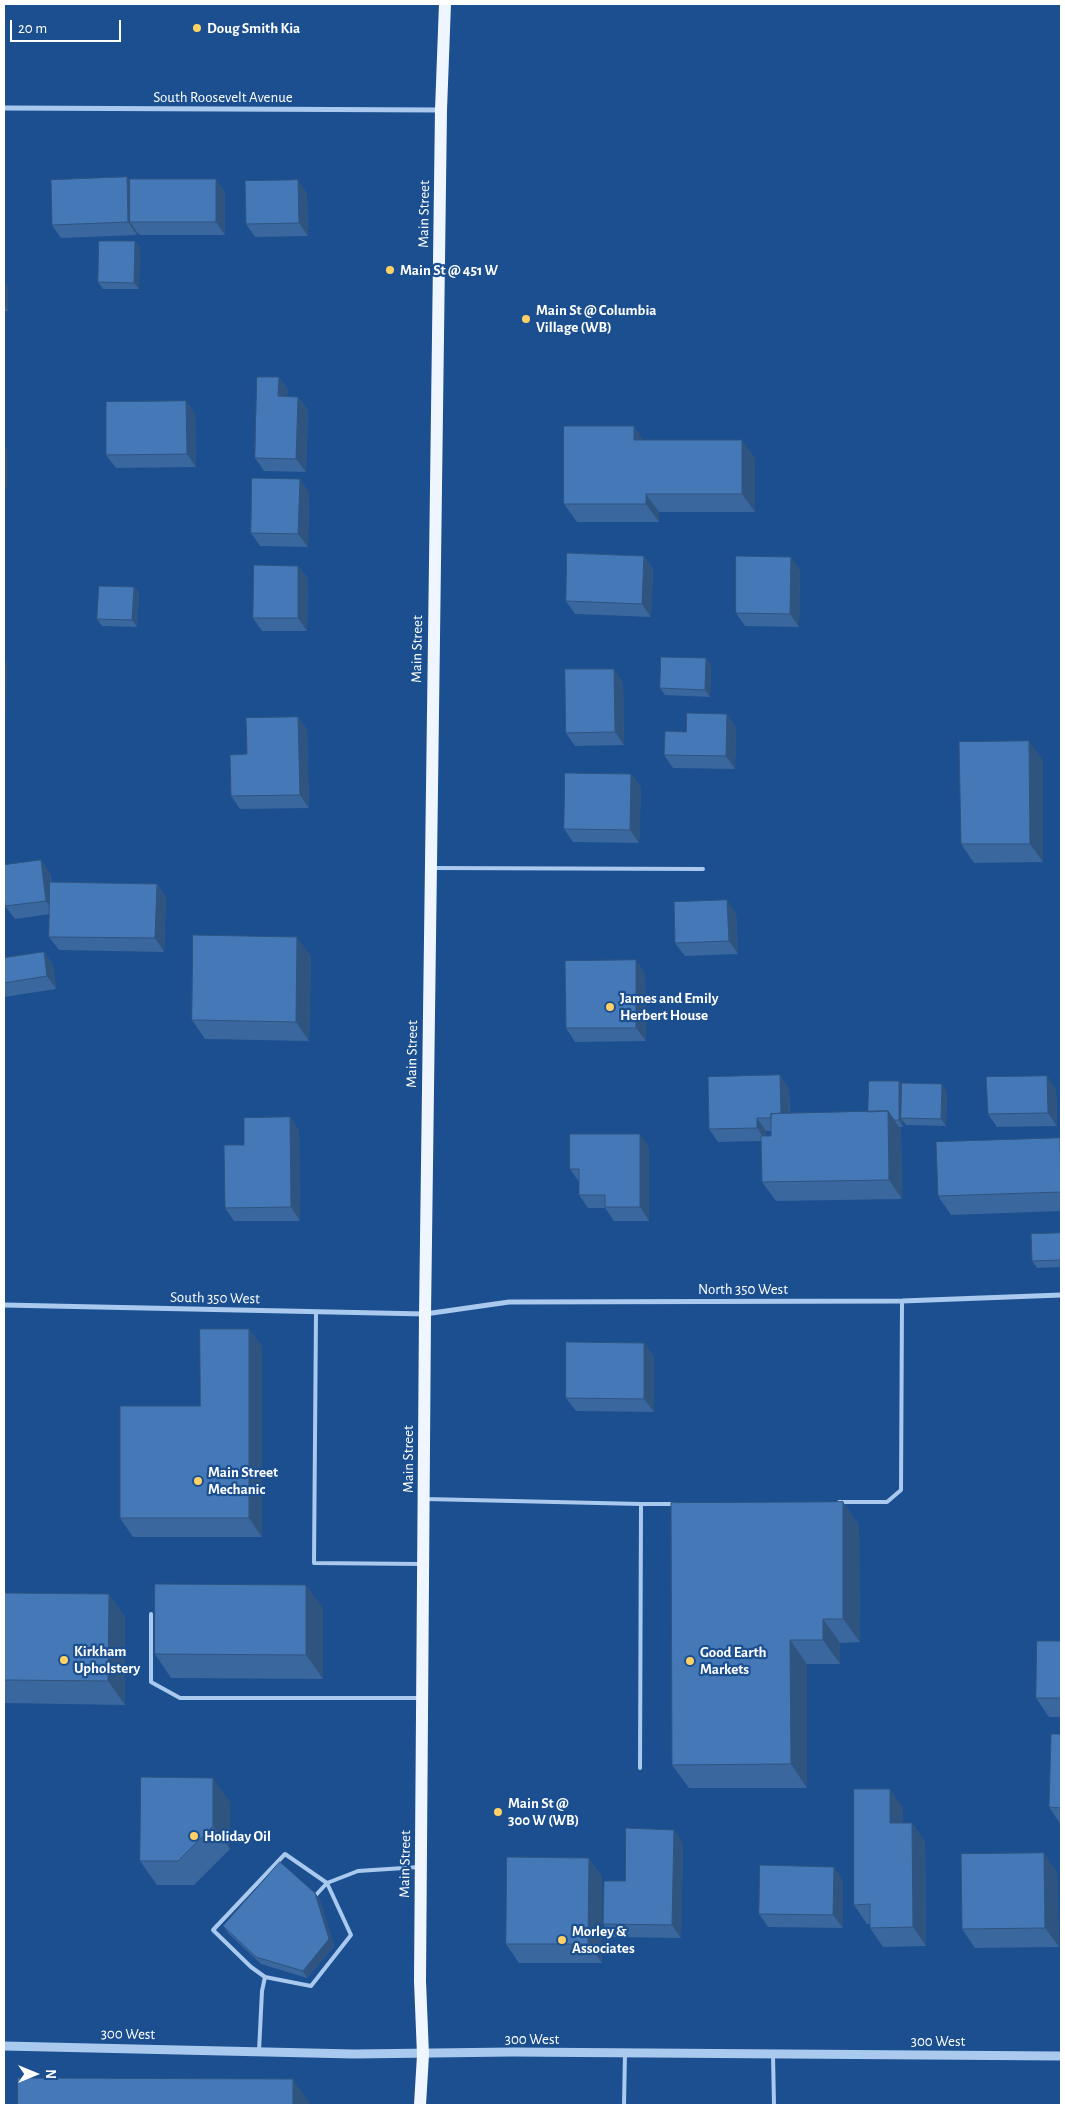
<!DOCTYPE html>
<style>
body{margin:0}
#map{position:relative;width:1065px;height:2109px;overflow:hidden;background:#1b4f8f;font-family:"Alegreya Sans",sans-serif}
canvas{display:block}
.frame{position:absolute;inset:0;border:5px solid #fff;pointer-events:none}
.north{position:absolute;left:10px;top:2049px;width:50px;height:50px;-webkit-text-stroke:4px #1b4f8f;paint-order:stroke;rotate:90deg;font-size:14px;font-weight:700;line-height:20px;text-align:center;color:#fff}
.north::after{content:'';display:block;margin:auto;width:18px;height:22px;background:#fff;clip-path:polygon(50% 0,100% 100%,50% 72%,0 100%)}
.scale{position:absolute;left:10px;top:20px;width:111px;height:22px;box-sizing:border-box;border:2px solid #fff;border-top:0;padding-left:6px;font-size:15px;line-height:18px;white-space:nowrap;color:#fff;-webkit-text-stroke:4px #1b4f8f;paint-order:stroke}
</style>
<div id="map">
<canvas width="1065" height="2109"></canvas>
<div class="frame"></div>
<div class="north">N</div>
<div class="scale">20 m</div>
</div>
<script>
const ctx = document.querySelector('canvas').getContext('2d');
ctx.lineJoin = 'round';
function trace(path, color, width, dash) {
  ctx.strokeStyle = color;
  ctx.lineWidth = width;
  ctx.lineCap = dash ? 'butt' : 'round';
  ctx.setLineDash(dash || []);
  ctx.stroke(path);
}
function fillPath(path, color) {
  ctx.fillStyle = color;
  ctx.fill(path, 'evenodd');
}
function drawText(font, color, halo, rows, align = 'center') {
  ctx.font = font + ' "Alegreya Sans",sans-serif';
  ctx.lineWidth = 4.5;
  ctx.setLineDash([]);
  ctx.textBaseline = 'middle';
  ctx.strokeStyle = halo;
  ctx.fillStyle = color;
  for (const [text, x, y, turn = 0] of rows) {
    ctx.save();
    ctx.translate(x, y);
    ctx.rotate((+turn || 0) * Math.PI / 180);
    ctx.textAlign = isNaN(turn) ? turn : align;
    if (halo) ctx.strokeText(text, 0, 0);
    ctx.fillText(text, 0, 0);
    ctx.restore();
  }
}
const service = new Path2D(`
 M433,868L703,869
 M316,1313L314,1563L421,1564
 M426,1499L641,1504L640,1768
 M839,1502H887L901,1490L902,1301
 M641,1504H674
 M151,1614V1682L180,1698H420
 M265,1977L311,1986L351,1935L327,1883L315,1896
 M259,2051L262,1991L265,1977L251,1967L213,1930L285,1854L327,1883L358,1871L419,1867
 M773,2054L774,2105
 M624,2105L625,2053`);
const minor = new Path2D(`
 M4,108L441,110
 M4,1305L425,1314L509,1302L902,1301L1061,1295`);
const tertiary = new Path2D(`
 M4,2046L354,2054L512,2052L1061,2056`);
const primary = new Path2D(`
 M420,2105L423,2055L420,1981L425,1314L441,110L445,4`);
const wall = new Path2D(`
 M127,177L130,183L225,192V235H140L137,232V235L61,238L52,225Z
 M307,193L308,236L255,237L246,224Z
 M135,241L140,248L139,289H103L98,282Z
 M4,281L8,288V311H4Z
 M279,377L288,390L287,396L298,397L308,410L306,472L264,471L255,458Z
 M186,401L195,414L196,467L116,468L106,455Z
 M634,426L643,440L755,458V512H659V522H577L564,504Z
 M309,492L308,547L260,546L251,533Z
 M644,556L653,569L651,617L575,614L566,601Z
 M298,566L308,579L307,631H262L253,618Z
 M800,570L799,627L745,626L736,613Z
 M134,587L139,594L137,627L102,626L97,619Z
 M711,665L710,697L665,695L660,688Z
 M623,682L624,745L575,746L566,733Z
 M727,714L736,728L735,769L673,768L664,755L686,732Z
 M298,717L307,730L309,808L240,809L231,796L247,754Z
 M1043,760V862L974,863L961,844Z
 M631,774L641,787L639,843L573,842L564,829Z
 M41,860L50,873L52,882L157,884L166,897L164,952L59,950L49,937L50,914L15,919L5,906Z
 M736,913L738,954L685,956L675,943Z
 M44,952L53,965L56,989L4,997V958Z
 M311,956L309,1041L205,1039L192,1020Z
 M645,973L646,1041L575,1042L566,1028Z
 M899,1081L902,1085L947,1091L946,1126L906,1125L903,1121V1127H899L901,1130L902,1199L776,1201L762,1182L761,1141L718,1142L709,1129L789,1088L790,1113L868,1112ZM766,1131H771V1136H766Z
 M1056,1089L1057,1126L997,1127L988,1114Z
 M290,1117L299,1131L300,1221H234L225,1208L244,1145Z
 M1061,1139V1211L951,1215L938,1196Z
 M649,1147V1221H614L605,1208H588L579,1195V1182L570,1169Z
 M1061,1233V1267L1037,1268L1032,1261Z
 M249,1329L262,1347V1537H133L120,1518L200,1406Z
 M654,1356V1412L576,1411L566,1398Z
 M843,1502L859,1526L860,1642L840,1643V1664H807V1788H689L672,1765Z
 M4,1593L109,1594L125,1617V1705L4,1703Z
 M323,1608V1679L171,1678L155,1654Z
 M1061,1641V1825L1049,1807L1060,1734L1061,1717H1049L1036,1698Z
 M230,1802V1849L194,1885H157L140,1861Z
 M903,1808V1823H912L925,1842L926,1946L883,1947L870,1928V1924H867L854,1905Z
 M683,1843L681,1938L612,1937L603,1924Z
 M589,1858L602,1877V1963H519L506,1944Z
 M1057,1872L1059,1947L975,1948L962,1929Z
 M843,1880V1928L768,1927L759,1914Z
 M315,1893L320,1900L334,1946L307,1978L261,1964L228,1933L223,1926Z`);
const shadedWall = new Path2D(`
 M127,177L136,190L130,222L137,232V235L128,222Z
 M216,179L225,192V235L216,222Z
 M298,180L307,193L308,236L299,223Z
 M135,241L140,248L139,289L134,283Z
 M4,281L8,288V311L4,305Z
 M279,377L288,390L287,409L278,396Z
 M298,397L308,410L306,472L296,459Z
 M186,401L195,414L196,467L187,454Z
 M634,426L647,445L634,440Z
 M742,440L755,458V512L742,494Z
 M4,446L7,450V489L4,485Z
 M300,479L309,492L308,547L298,534Z
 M646,494L659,512V522L646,504Z
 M644,556L653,569L651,617L642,604Z
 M791,557L800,570L799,627L790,614Z
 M298,566L308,579L307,631L298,618Z
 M134,587L139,594L137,627L132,620Z
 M706,658L711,665L710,697L705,690Z
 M4,659L7,664L6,719L4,716Z
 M614,669L623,682L624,745L615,732Z
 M727,714L736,728L735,769L726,756Z
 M298,717L307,730L309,808L300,795Z
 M1029,741L1043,760V862L1030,844Z
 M631,774L641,787L639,843L630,830Z
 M4,782L5,784V808L4,806Z
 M41,860L50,873L55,914L46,901Z
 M157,884L166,897L164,952L155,938Z
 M727,900L736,913L738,954L729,941Z
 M297,937L311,956L309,1041L296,1022Z
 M44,952L53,965L56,989L47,976Z
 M636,960L645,973L646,1041L636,1028Z
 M4,1007L5,1008L4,1028Z
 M780,1075L789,1088L790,1131L781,1117Z
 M1047,1076L1056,1089L1057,1126L1048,1113Z
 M899,1081L904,1088L901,1118L903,1121V1127L899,1120Z
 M942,1084L947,1091L946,1126L941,1119Z
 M888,1111L901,1130L902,1199L889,1180Z
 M290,1117L299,1131L300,1221L291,1207Z
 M757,1118L766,1131V1141L757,1128Z
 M640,1134L649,1147V1221L640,1207Z
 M249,1329L262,1347V1537L249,1518Z
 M644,1343L654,1356V1412L644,1399Z
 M843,1502L859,1526L860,1642L843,1619Z
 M306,1585L323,1608V1679L306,1655Z
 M109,1594L125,1617V1705L108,1681Z
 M823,1619L840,1643V1664L823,1640Z
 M790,1640L807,1664V1788L791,1764Z
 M213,1778L230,1802V1849L213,1826Z
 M890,1789L903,1808V1842L890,1823Z
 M912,1823L925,1842L926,1946L913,1927Z
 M674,1830L683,1843L681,1938L672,1925Z
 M1044,1853L1057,1872L1059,1947L1045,1928Z
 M589,1858L602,1877V1963L588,1944Z
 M834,1867L843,1880V1928L833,1915Z
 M315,1893L320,1900L334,1946L307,1978L303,1971Z
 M293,2079L309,2102V2105H293Z`);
const building = new Path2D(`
 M127,177L128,222L52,225L51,180Z
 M130,179H216V222H130Z
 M298,180L299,223L246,224L245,181Z
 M99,241H135L134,283L98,282Z
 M257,377H279L278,396L298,397L296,459L255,458Z
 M186,401L187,454L106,455V402Z
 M564,426H634V440H742V494H646V504H564Z
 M252,478L300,479L298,534L251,533Z
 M567,553L644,556L642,604L566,601Z
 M736,556L791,557L790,614L736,613Z
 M254,565L298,566V618H253Z
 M99,586L134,587L132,620L97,619Z
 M661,657L706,658L705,690L660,688Z
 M565,669H614L615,732L566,733Z
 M687,713L727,714L726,756L664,755L665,731L686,732Z
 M298,717L300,795L231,796L230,755L247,754L246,718Z
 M1029,741L1030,844H961L959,742Z
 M565,773L631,774L630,830L564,829Z
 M41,860L46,901L5,906L4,892V865Z
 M50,882L157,884L155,938L49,937Z
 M727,900L729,941L675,943L674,902Z
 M193,935L297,937L296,1022L192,1020Z
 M44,952L47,976L4,983V958Z
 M636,960V1028H566L565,961Z
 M780,1075L781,1113L771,1114V1118H757V1128L709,1129L708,1077Z
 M1047,1076L1048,1113L988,1114L986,1077Z
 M869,1081H899V1120H894L888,1111L868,1112Z
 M902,1083L942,1084L941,1119L901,1118Z
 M888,1111L889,1180L762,1182L761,1136H771V1114Z
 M290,1117L291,1207L225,1208L224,1145H244V1118Z
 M570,1134H640V1207H605V1195H579V1169H570Z
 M1060,1138L1061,1192L938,1196L936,1142Z
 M1061,1233V1260L1032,1261L1031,1234Z
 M200,1329H249V1518H120V1406H200Z
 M566,1342L644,1343V1399L566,1398Z
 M843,1502V1619H823V1640H790L791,1764L672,1765L671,1503Z
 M155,1584L306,1585V1655L155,1654Z
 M4,1593L109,1594L108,1681L4,1680Z
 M1037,1641H1061V1698H1036Z
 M1061,1708V1808L1049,1807L1051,1734H1060Z
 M141,1777L213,1778V1826L178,1861H140Z
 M854,1789H890V1823H912L913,1927L870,1928V1904L854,1905Z
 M626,1828L674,1830L672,1925L603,1924L604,1881H625Z
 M1044,1853L1045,1928L962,1929L961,1854Z
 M507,1857L589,1858L588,1944H506Z
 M280,1862L315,1893L329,1939L303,1971L256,1957L223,1926Z
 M760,1865L834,1867L833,1915L759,1914Z
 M18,2078L293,2079V2105H18Z`);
const markers = [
 [197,28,5,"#ffd166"],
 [390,270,5,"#ffd166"],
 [526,319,5,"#ffd166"],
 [610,1007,5,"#ffd166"],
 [198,1481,5,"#ffd166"],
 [64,1660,5,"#ffd166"],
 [690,1661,5,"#ffd166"],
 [498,1812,5,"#ffd166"],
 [194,1836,5,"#ffd166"],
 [562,1940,5,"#ffd166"]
];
const poiNames = [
 ["Doug Smith Kia",207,28],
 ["Main St @ 451 W",400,270],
 ["Main St @ Columbia",536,310],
 ["Village (WB)",536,327],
 ["James and Emily",620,998],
 ["Herbert House",620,1015],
 ["Main Street",208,1472],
 ["Mechanic",208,1489],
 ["Kirkham",74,1651],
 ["Upholstery",74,1668],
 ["Good Earth",700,1652],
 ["Markets",700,1669],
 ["Main St @",508,1803],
 ["300 W (WB)",508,1820],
 ["Holiday Oil",204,1836],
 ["Morley &",572,1931],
 ["Associates",572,1948]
];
const streetNames = [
 ["South Roosevelt Avenue",223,97],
 ["Main Street",424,214,-89],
 ["Main Street",417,649,-89],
 ["Main Street",412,1054,-89],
 ["North 350 West",743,1289],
 ["South 350 West",215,1298,1],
 ["Main Street",408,1459,-90],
 ["Main Street",405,1864,-89],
 ["300 West",128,2034,1],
 ["300 West",532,2039],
 ["300 West",938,2041]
];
trace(service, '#a9c9ee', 4);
trace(minor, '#a9c9ee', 5);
trace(tertiary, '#a9c9ee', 9);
trace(primary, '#f0f6ff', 12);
fillPath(wall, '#3a679d');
fillPath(shadedWall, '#305480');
fillPath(building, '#4478b7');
trace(building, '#305480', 1);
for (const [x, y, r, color] of markers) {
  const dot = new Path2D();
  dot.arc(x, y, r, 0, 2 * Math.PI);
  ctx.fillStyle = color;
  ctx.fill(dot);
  trace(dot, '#1b4f8f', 2);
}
drawText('bold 15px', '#fff', '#1b4f8f', poiNames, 'left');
drawText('15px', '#fff', '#1b4f8f', streetNames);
</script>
